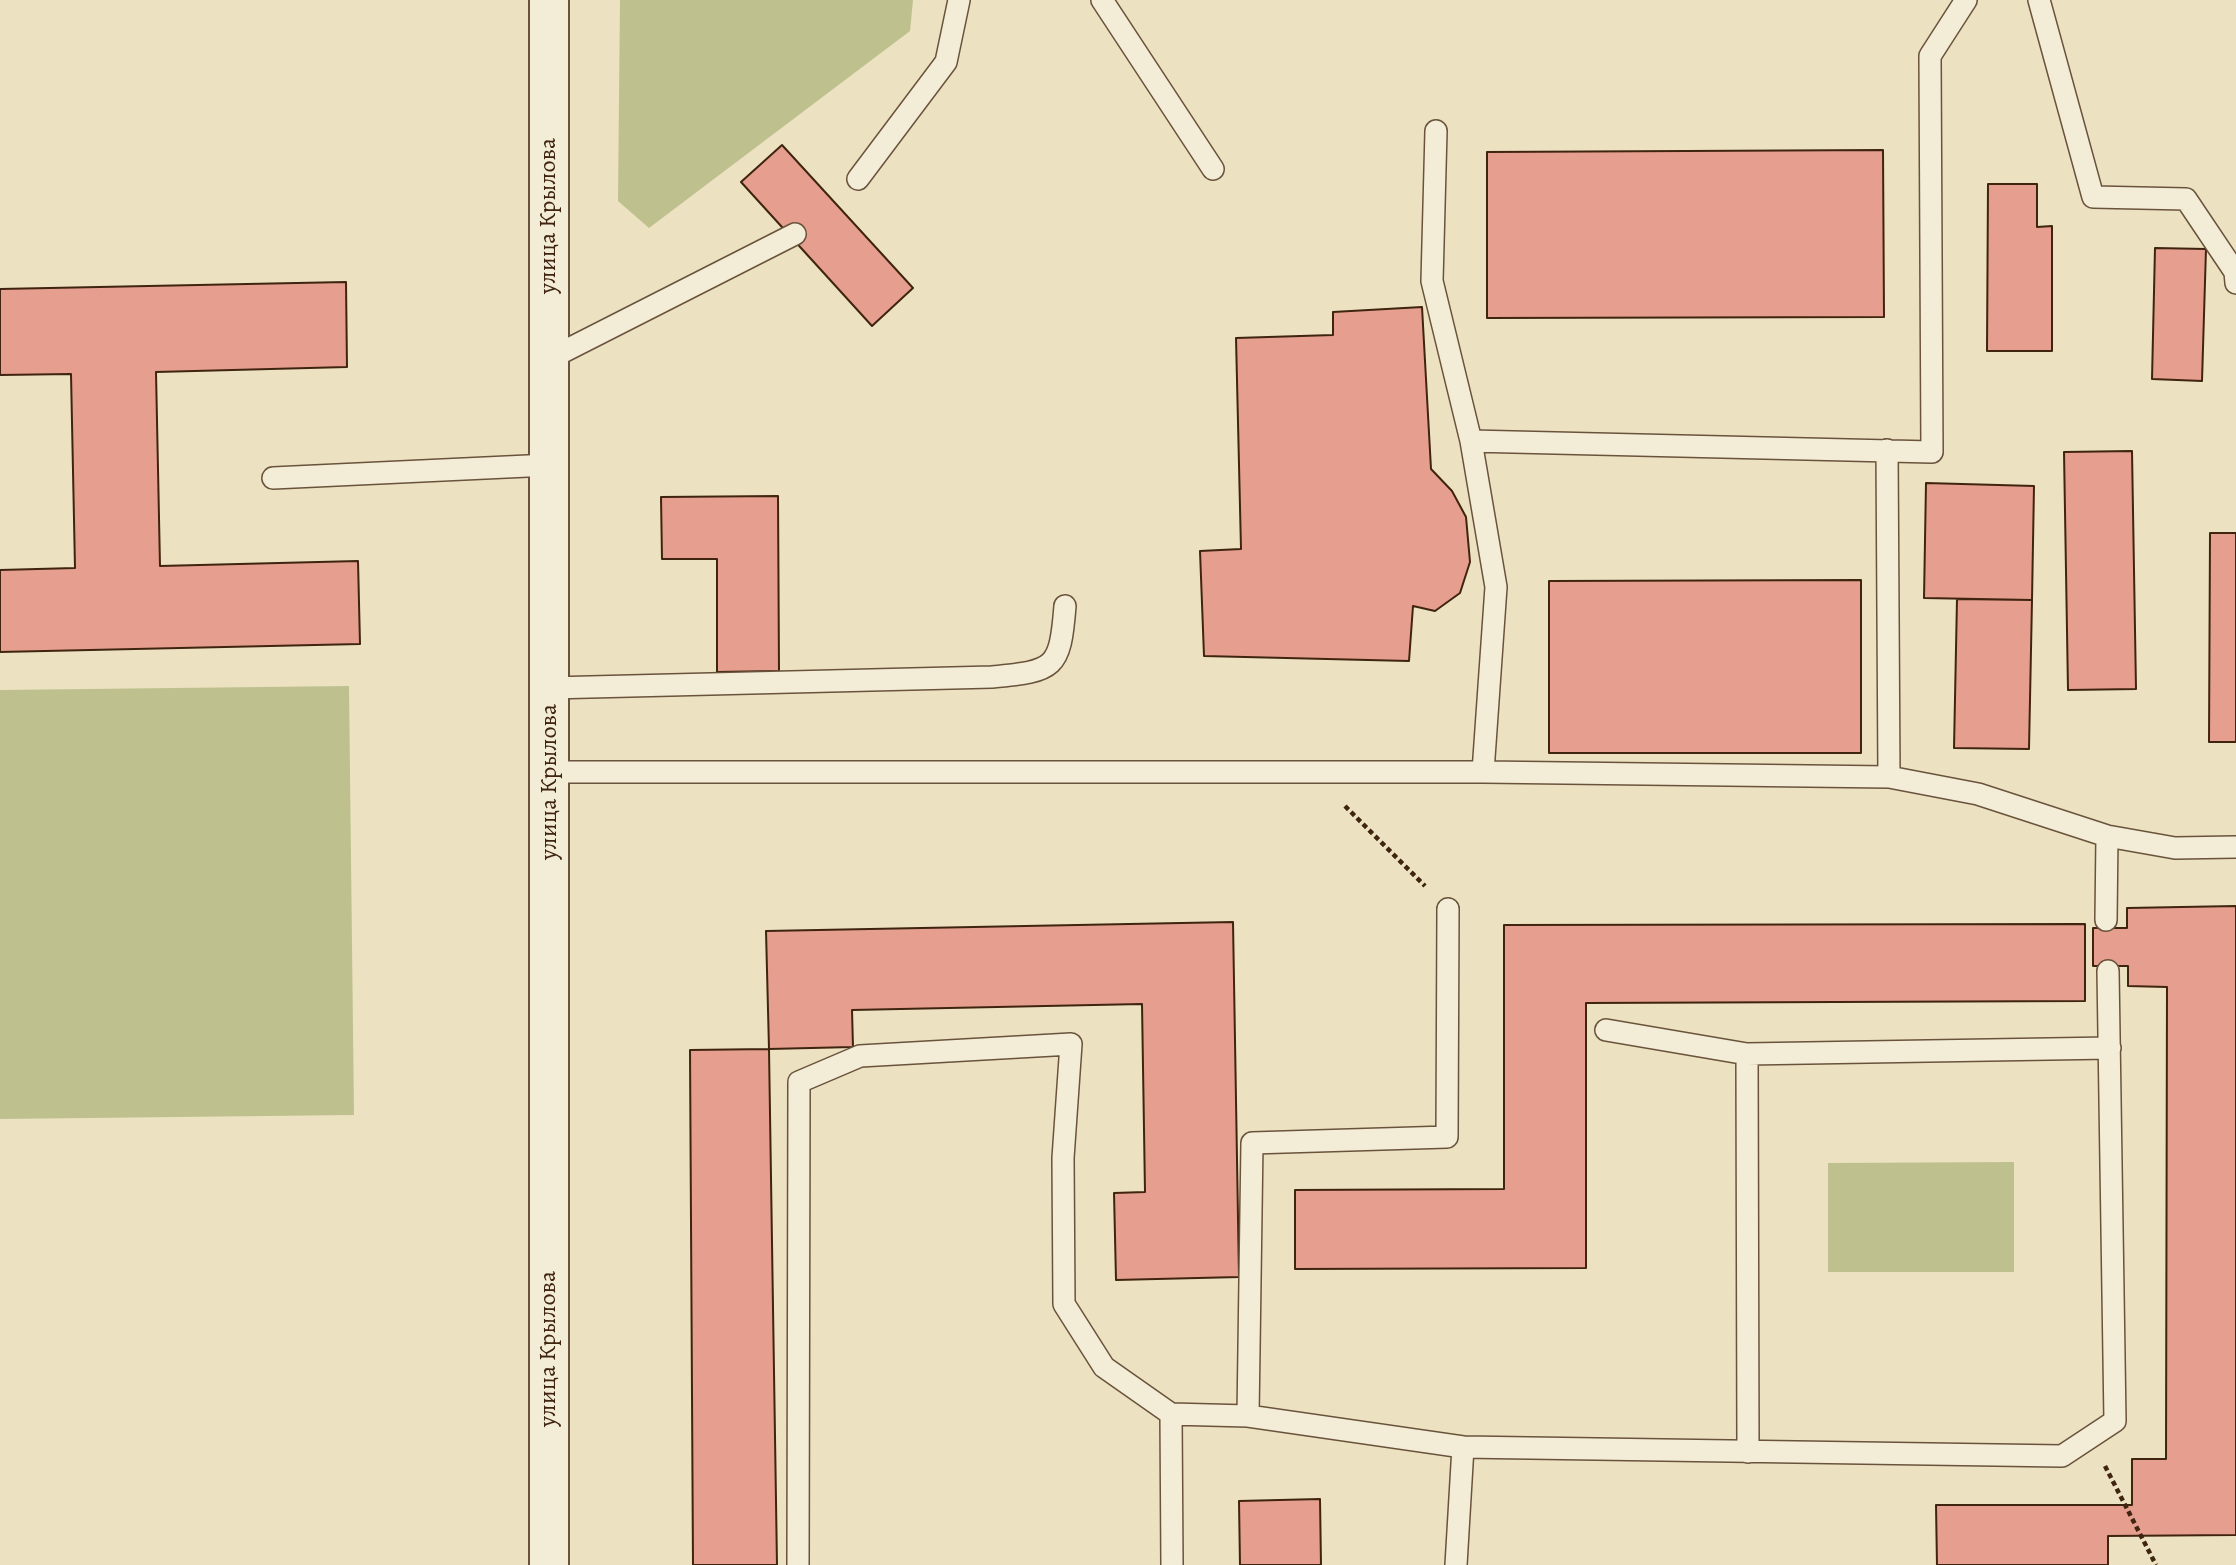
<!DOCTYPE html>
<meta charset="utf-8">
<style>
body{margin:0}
canvas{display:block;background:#ece1c0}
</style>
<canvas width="2236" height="1565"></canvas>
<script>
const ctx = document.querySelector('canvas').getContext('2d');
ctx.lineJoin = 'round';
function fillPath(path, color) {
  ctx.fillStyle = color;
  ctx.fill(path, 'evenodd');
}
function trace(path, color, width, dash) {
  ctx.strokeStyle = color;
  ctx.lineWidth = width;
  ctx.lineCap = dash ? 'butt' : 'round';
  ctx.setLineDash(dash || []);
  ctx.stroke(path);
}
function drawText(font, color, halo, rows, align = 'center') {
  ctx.font = font + ' Alegreya,serif';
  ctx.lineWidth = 7;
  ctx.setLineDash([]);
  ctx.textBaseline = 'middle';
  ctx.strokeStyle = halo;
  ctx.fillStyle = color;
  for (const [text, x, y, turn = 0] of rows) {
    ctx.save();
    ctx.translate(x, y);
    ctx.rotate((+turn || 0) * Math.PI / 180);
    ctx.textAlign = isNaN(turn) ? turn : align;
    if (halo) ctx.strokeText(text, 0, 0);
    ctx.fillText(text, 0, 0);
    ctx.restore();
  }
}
const green = new Path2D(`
 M620,0H913L910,31L649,228L618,201Z
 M349,686L354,1115L0,1119V690Z
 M2014,1162V1272H1828V1163Z`);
const building = new Path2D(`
 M782,145L913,288L872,326L741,182Z
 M1883,150L1884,317L1487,318V152Z
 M1988,184H2037V227L2052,226V351H1987Z
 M2155,248L2206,249L2202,381L2152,379Z
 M346,282L347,367L156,372L160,566L358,561L360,644L0,652V570L75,568L71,374L0,375V289Z
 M1422,307L1431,469L1452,491L1466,517L1470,562L1460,593L1435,611L1413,606L1409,661L1204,656L1200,551L1241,549L1236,338L1333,335V312Z
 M2132,451L2136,689L2068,690L2064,452Z
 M1926,483L2034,486L2032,600L1924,598Z
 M778,496L779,671L717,672V559H662L661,497Z
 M2210,533H2236V742H2209Z
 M1861,580V753H1549V581Z
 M1957,599L2032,600L2029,749L1954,748Z
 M2236,906V1535L2108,1536V1565H1937L1936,1505H2132V1459H2166L2167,987L2128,986V966H2093V928H2127V908Z
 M1233,922L1239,1277L1116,1280L1114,1193L1145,1192L1142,1004L852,1010L853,1047L769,1049L766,931Z
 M2085,924V1001L1586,1003V1268L1295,1269V1190L1504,1189V925Z
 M769,1049L777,1565H693L690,1050Z
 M1320,1499L1321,1565H1240L1239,1501Z`);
const path = new Path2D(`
 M1345,806L1425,886
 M2105,1466L2156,1565`);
const lane = new Path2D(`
 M1102,0L1213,169
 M2039,0L2093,197L2186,199L2235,272L2236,283
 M1436,131L1432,281L1471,441
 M858,179L946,62L959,0
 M549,359L795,234
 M1887,450L1889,777
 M273,478L549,465
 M550,688L992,677C1055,671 1060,669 1065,606
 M549,772H1483L1889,777L1978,794L2107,836L2175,848L2236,847
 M1483,772L1496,587L1471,441L1932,452L1930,56L1966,0
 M2106,920L2107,836
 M1606,1030L1747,1054L2110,1048
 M1747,1054L1748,1452
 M1248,1416L1463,1447L1456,1565
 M1463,1447L2062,1456L2115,1421L2108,971
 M798,1565L799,1082L860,1056L1071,1044L1063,1158L1064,1304L1104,1367L1171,1414
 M1172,1565L1171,1414L1248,1416L1252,1143L1447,1137L1448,909`);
const street = new Path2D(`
 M549,0V1565`);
const streetNames = [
 ["улица Крылова",549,216,-90],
 ["улица Крылова",550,782,-90],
 ["улица Крылова",549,1349,-90]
];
fillPath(green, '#bec18e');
fillPath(building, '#e69e8e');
trace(building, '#3f2410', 2);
trace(lane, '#6a533c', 24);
trace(street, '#6a533c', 42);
trace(path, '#3f2410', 4.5, [5, 3.5]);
trace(lane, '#f3ecd6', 21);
trace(street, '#f3ecd6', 38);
drawText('24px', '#3f2410', '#f3ecd6', streetNames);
</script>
